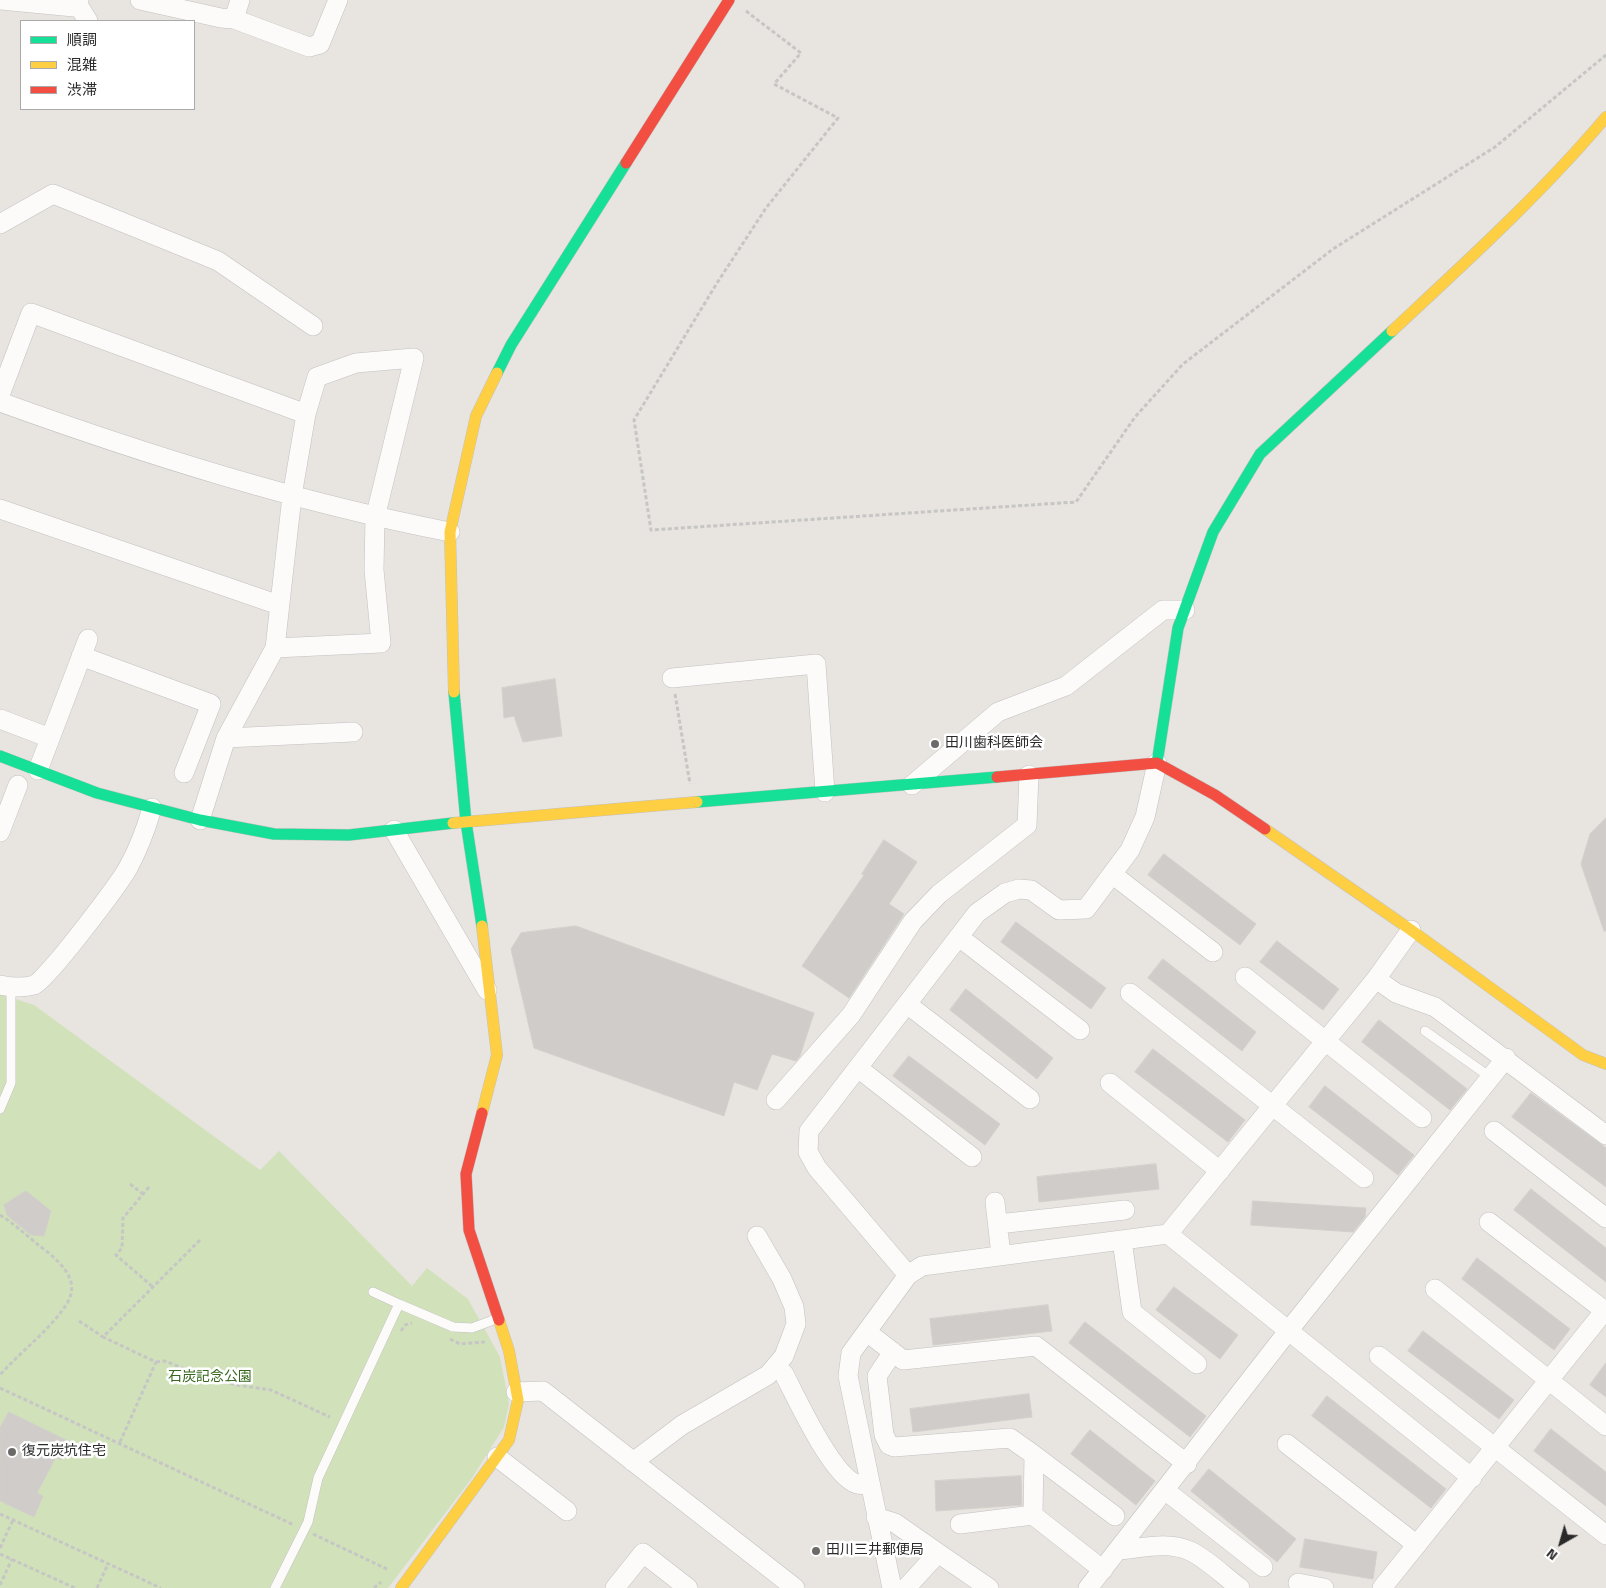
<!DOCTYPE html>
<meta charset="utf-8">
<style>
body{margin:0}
#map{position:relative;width:1606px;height:1588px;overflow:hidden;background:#e8e4e0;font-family:"Titillium Web","Noto Sans JP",sans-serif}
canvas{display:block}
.legend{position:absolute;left:20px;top:20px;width:175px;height:90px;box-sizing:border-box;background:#fff;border:1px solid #aaa;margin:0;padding:6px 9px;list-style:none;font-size:15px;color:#2a2a2a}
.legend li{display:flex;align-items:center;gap:10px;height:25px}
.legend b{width:25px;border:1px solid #aaa}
.north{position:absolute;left:1536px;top:1518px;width:50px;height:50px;-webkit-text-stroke:4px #fff;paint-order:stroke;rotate:218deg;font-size:14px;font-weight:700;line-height:20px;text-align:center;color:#2a2a2a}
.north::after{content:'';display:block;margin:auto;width:18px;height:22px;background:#2a2a2a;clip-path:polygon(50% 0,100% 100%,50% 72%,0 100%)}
</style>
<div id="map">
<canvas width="1606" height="1588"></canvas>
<ul class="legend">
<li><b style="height:6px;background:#16e098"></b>順調</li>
<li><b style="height:6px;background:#ffcf43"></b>混雑</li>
<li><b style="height:6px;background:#f24e42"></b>渋滞</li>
</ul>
<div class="north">N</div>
</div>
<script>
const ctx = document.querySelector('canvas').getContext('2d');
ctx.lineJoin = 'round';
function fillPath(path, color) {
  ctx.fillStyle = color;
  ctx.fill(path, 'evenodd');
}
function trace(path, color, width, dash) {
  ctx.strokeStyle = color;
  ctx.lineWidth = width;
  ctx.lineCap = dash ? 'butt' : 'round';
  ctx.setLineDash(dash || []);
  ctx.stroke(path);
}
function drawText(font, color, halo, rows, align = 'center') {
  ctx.font = font + ' "Titillium Web","Noto Sans JP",sans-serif';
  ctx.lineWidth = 5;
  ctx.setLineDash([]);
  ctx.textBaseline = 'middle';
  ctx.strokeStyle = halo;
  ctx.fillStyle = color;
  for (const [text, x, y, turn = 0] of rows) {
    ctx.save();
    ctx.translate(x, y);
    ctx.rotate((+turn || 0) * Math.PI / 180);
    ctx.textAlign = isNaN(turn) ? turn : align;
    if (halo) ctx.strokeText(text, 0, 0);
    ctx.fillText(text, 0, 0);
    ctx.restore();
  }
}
const green = new Path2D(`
 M0,994L34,1005L260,1170L279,1151L412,1286L427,1268L468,1299L500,1357L509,1404L504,1427L472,1478L388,1588H0Z`);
const building = new Path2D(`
 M555,679L562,736L523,742L514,716L504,718L502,688Z
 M1606,818V931H1604L1581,864L1590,834Z
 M884,840L917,862L889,904L904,914L849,998L802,966L864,875L862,874Z
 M1164,854L1256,924L1240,945L1148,875Z
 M1016,922L1106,988L1091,1009L1001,942Z
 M576,926L814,1013L800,1056L796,1061L772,1054L757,1090L734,1082L724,1116L534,1048L511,949L521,933Z
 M1277,941L1339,989L1323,1010L1260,962Z
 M1163,959L1256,1032L1242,1051L1148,978Z
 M966,989L1053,1058L1037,1079L950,1010Z
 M1379,1020L1467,1089L1450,1110L1362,1042Z
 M1153,1049L1245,1120L1228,1142L1135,1072Z
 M909,1056L1000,1124L985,1145L893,1076Z
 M1325,1086L1414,1155L1398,1175L1309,1107Z
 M1531,1093L1606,1148V1187L1512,1117Z
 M1156,1164L1159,1189L1039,1202L1037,1177Z
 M1531,1189L1606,1248V1282L1514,1210Z
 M26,1191L51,1211L44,1236L31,1235L7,1215L4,1205Z
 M1253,1201L1366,1208L1365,1217L1353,1232L1251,1225Z
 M1477,1258L1570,1329L1554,1350L1462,1279Z
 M1174,1287L1238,1335L1220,1359L1156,1310Z
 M1048,1305L1052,1331L933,1345L930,1319Z
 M1085,1322L1206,1416L1190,1437L1069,1343Z
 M1423,1331L1514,1400L1499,1419L1408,1351Z
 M1606,1363V1397L1590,1385Z
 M1029,1394L1032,1417L913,1432L910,1409Z
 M1327,1396L1446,1489L1431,1508L1312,1416Z
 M9,1412L70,1442L61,1460L56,1457L37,1493L43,1496L34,1517L0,1501V1428Z
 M1551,1429L1606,1472V1506L1534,1451Z
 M1090,1430L1155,1481L1136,1505L1071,1454Z
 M1209,1469L1296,1539L1277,1562L1191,1491Z
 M1021,1476L1022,1505L936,1511L935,1481Z
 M1305,1539L1377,1552L1373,1579L1300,1567Z`);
const path = new Path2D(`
 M746,11L801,53L774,84L838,118L766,208L717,283L634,420L651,530L1076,502L1135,417L1183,364L1333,249L1495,147L1606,55
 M675,694L690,784
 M130,1184L143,1194
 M149,1187L123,1218L122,1248L116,1255L153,1287
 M0,1215C13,1223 24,1233 36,1243C55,1258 84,1278 66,1305C49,1331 21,1351 0,1375
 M79,1321L103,1337
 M401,1331L405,1325L412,1323
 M450,1339L460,1344L485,1342
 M156,1362L165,1361L207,1378L237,1385L271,1390L330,1417
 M0,1388L294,1525
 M120,1442L156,1362L103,1337L200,1240
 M0,1514L161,1588
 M313,1534L389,1570
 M0,1548L13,1520
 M0,1554L75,1588
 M0,1585L12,1559
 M97,1588L108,1564
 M374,1588L381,1582`);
const lane = new Path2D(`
 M1425,1031L1490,1077
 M0,1109L11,1083V987
 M373,1292L399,1304
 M275,1588L308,1522L318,1478L399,1304L453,1327L472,1328L496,1319`);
const street = new Path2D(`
 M0,0L74,7L79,0
 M140,0L221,18L234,19L309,47L320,44L338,0
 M77,3L88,21
 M234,19L240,0
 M0,224L53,194L218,261L313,326
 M0,395L31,313L306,414L292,496L275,648L226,738L200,820
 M0,402C147,455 296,502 450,532
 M0,509L279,605
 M275,648L381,643L374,570L375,518L414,358L356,363L317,377L306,414
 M81,656L211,704L184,773
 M672,678L816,664L825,792
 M0,719L50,738
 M226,738L353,732
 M38,770L88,639
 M912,785L998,712L1066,686L1163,610H1185
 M394,830L487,990
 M0,832L18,785
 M1112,874L1213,952
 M959,937L1080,1030
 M1245,977L1422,1118
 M1376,979L1396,993L1435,1007L1606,1135
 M0,985C10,987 24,988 34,985C47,980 119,884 128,868C139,848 146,829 152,808
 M1130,993L1364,1178
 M907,1004L1030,1099
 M858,1068L972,1157
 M1110,1083L1220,1171
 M776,1100L851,1015L913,921L939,894L1027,825L1029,775
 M1494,1131L1606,1218
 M995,1202L1001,1255
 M1489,1222L1605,1311
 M998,1224L1125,1210
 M1168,1234L1472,1478
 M1122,1240L1132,1312L1197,1364
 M908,1275L817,1168L808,1152L809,1131L977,913L1005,893L1019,889L1031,890L1059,910L1086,909L1130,850L1145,817L1157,763
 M1435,1289L1606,1426
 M867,1332L903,1360L1036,1346L1187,1464
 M893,1352L877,1376L884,1435L889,1445L894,1447L1010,1438L1034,1455
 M1379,1356L1606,1535
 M776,1367L784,1374C797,1399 832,1476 857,1484C860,1485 865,1484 868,1485
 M516,1392L543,1391L795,1588
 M1287,1444L1417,1545
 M497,1457L567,1511
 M633,1462L682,1425L768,1375L784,1356L796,1324L794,1307L782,1279L757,1236
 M1166,1491L1263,1567
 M1033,1515L1034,1455L1115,1516
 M876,1517L895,1523L938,1553
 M960,1524L1033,1515L1103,1570
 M1120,1550C1143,1548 1168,1541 1190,1551C1206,1558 1225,1577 1240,1588
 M1298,1583L1324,1588
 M615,1588L643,1553L688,1588
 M892,1588L848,1376L851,1353L908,1275L922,1266L1168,1234L1376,979L1411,930
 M906,1588L938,1553L989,1588
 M1088,1588L1289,1330L1506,1058
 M1382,1588L1606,1309`);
const fast = new Path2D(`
 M497,373L511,345L626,163
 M454,692L466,822L482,926
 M0,756L97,793L200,820L274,834L349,835L453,823
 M1157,763L1178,628L1213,532L1260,454L1392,331
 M697,802L997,777`);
const slow = new Path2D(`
 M1392,331C1466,262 1541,194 1606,117
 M454,692L450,532L476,416L497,373
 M453,823L697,802
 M1265,829L1411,930L1583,1055L1606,1064
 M482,1113L497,1055L482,926
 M401,1588L509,1440L518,1400L509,1351L499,1320`);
const jam = new Path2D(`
 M626,163L729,0
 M997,777L1157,763L1215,795L1265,829
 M482,1113L466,1174L469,1230L499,1320`);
const markers = [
 [935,744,5,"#6c6b6a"],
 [12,1452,5,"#6c6b6a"],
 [816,1551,5,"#6c6b6a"]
];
const poiNames = [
 ["田川歯科医師会",945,744],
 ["復元炭坑住宅",22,1452],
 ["田川三井郵便局",826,1551]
];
const parkNames = [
 ["石炭記念公園",210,1378]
];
fillPath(green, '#d1e2ba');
fillPath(building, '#cfccc9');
trace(building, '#d3d0cc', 1);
trace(lane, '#c2c1c1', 10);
trace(street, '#c2c1c1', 20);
trace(fast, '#c2c1c1', 12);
trace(slow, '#c2c1c1', 12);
trace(jam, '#c2c1c1', 12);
trace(path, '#c6c6c5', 3, [4, 2.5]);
trace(lane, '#fcfbfa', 9);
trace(street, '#fcfbfa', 19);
trace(fast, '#16e098', 11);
trace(slow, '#ffcf43', 11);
trace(jam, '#f24e42', 11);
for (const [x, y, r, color] of markers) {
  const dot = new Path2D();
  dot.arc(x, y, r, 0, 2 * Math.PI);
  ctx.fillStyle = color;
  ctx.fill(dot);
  trace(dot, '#fff', 2);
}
drawText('14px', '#2a2a2a', '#fff', poiNames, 'left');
drawText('14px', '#37661c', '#fff', parkNames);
</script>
